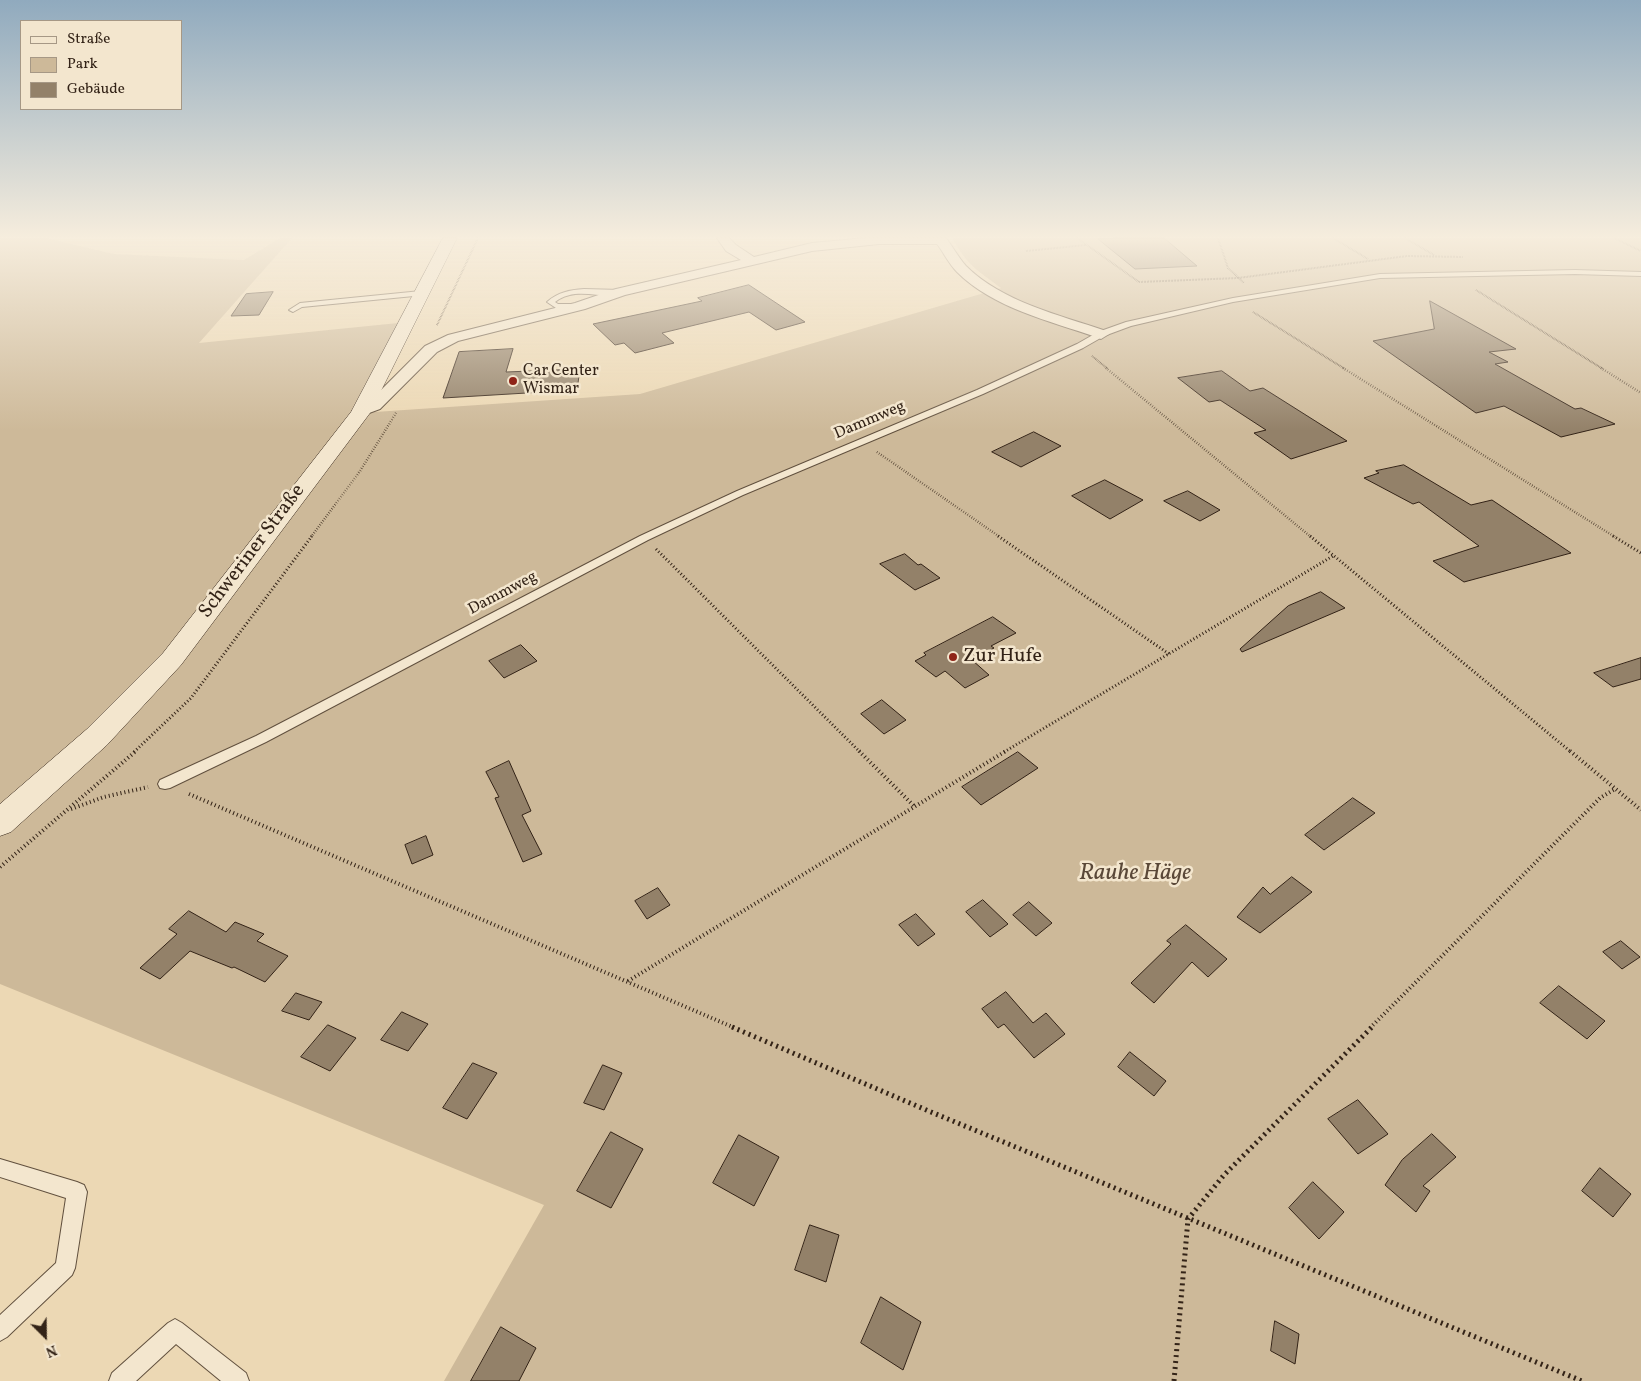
<!DOCTYPE html>
<meta charset="utf-8">
<style>
body{margin:0}
#map{position:relative;width:1641px;height:1381px;overflow:hidden;background:#ecd8b4;font-family:Vollkorn,serif}
canvas{display:block}
.legend{position:absolute;left:20px;top:20px;width:162px;height:90px;box-sizing:border-box;background:#f3e6ce;border:1px solid #a69885;margin:0;padding:6px 9px;list-style:none;font-size:15px;color:#332317}
.legend li{display:flex;align-items:center;gap:10px;height:25px}
.legend b{width:25px;border:1px solid #a69885}
.north{position:absolute;left:20px;top:1311px;width:50px;height:50px;-webkit-text-stroke:4px #f3e6ce;paint-order:stroke;rotate:157deg;font-size:14px;font-weight:700;line-height:20px;text-align:center;color:#332317}
.north::after{content:'';display:block;margin:auto;width:18px;height:22px;background:#332317;clip-path:polygon(50% 0,100% 100%,50% 72%,0 100%)}
</style>
<div id="map">
<canvas width="1641" height="1381"></canvas>
<ul class="legend">
<li><b style="height:6px;background:#f3e6ce"></b>Straße</li>
<li><b style="height:14px;background:#cdb999"></b>Park</li>
<li><b style="height:14px;background:#938169"></b>Gebäude</li>
</ul>
<div class="north">N</div>
</div>
<script>
const ctx = document.querySelector('canvas').getContext('2d');
ctx.lineJoin = 'round';
function fillPath(path, color) {
  ctx.fillStyle = color;
  ctx.fill(path, 'evenodd');
}
function trace(path, color, width, dash) {
  ctx.strokeStyle = color;
  ctx.lineWidth = width;
  ctx.lineCap = dash ? 'butt' : 'round';
  ctx.setLineDash(dash || []);
  ctx.stroke(path);
}
function drawText(font, color, halo, rows, align = 'center') {
  ctx.font = font + ' Vollkorn,serif';
  ctx.lineWidth = 5;
  ctx.setLineDash([]);
  ctx.textBaseline = 'middle';
  ctx.strokeStyle = halo;
  ctx.fillStyle = color;
  for (const [text, x, y, turn = 0] of rows) {
    ctx.save();
    ctx.translate(x, y);
    ctx.rotate((+turn || 0) * Math.PI / 180);
    ctx.textAlign = isNaN(turn) ? turn : align;
    if (halo) ctx.strokeText(text, 0, 0);
    ctx.fillText(text, 0, 0);
    ctx.restore();
  }
}
const green = new Path2D(`
 M0,238H46L114,254L244,260L280,238H292L199,343L408,322L360,413L640,394L1001,288C977,270 967,265 952,238H1641V1381H444L544,1205L0,984Z`);
const building = new Path2D(`
 M1126,238H1164L1197,266L1135,269L1098,239Z
 M749,285L805,322L776,330L749,312L662,333L674,343L635,353L624,343L615,345L593,324L702,301L698,298Z
 M273,292L259,315L231,316L246,294Z
 M1430,301L1516,349L1489,352L1508,362L1495,364L1575,409L1581,408L1615,424L1561,437L1504,406L1476,413L1373,341L1434,329Z
 M513,349L506,372L580,369L577,390L443,398L459,352Z
 M1222,371L1250,391L1263,388L1347,441L1291,459L1254,433L1266,430L1220,400L1209,402L1178,378Z
 M1034,432L1061,446L1021,467L992,452Z
 M1404,465L1471,505L1492,500L1571,553L1464,582L1433,561L1479,546L1419,502L1413,504L1364,478L1379,473L1376,471Z
 M1105,480L1143,500L1110,519L1072,496Z
 M1188,491L1220,510L1200,521L1164,501Z
 M905,554L918,565L921,564L940,578L915,590L880,564Z
 M1321,592L1345,608L1242,652L1240,649L1288,606Z
 M993,617L1016,633L991,646L994,648L972,660L989,675L965,688L945,671L936,677L915,661L926,655L924,653Z
 M521,645L537,661L504,678L489,661Z
 M1641,658V679L1613,687L1594,673Z
 M882,700L906,720L884,734L861,714Z
 M1018,752L1038,768L981,805L962,787Z
 M509,761L531,811L522,815L542,854L523,862L495,798L499,797L486,772Z
 M1353,798L1375,813L1324,850L1305,835Z
 M426,836L433,855L412,864L405,845Z
 M1292,877L1312,892L1260,933L1237,917L1263,887L1270,894Z
 M658,888L670,905L647,919L635,901Z
 M983,900L1008,924L990,937L966,912Z
 M1029,902L1052,923L1036,936L1013,915Z
 M189,911L226,932L235,922L264,934L257,941L288,956L265,982L234,967L232,968L190,951L160,979L140,968L177,934L169,929Z
 M916,914L935,934L918,946L899,925Z
 M1186,925L1227,959L1208,977L1192,962L1154,1003L1131,983L1171,944L1167,941Z
 M1621,941L1640,957L1622,969L1603,952Z
 M1559,986L1605,1021L1587,1039L1540,1003Z
 M1006,992L1033,1023L1046,1013L1065,1034L1034,1058L1004,1024L998,1028L982,1009Z
 M296,993L322,1002L309,1020L282,1011Z
 M402,1012L428,1024L408,1051L381,1040Z
 M328,1025L356,1038L330,1071L301,1057Z
 M1130,1052L1166,1081L1154,1096L1118,1067Z
 M473,1063L497,1073L467,1119L443,1108Z
 M603,1065L622,1073L604,1110L584,1103Z
 M1358,1100L1388,1134L1358,1154L1328,1119Z
 M611,1132L643,1149L611,1208L577,1191Z
 M1432,1134L1456,1157L1423,1186L1430,1191L1416,1212L1385,1185L1402,1160Z
 M739,1135L779,1157L754,1206L713,1183Z
 M1600,1168L1631,1194L1613,1217L1582,1191Z
 M1313,1182L1344,1212L1319,1239L1289,1208Z
 M810,1225L839,1235L826,1282L795,1270Z
 M881,1297L921,1322L903,1370L861,1343Z
 M1275,1321L1299,1334L1295,1364L1271,1351Z
 M501,1327L536,1348L519,1381H471Z`);
const pathFar4 = new Path2D(`
 M1077,238L1139,282L1238,278L1407,256L1463,257
 M1218,238L1228,268L1244,283
 M1333,238L1368,259
 M1405,238L1434,255
 M1614,238L1641,251
 M1026,251L1086,245
 M1476,290L1603,369
 M1253,312L1345,369
 M437,325L478,238
 M1092,356L1108,369`);
const pathFar3 = new Path2D(`
 M1106,368L1311,537
 M1343,368L1615,537
 M1601,368L1641,393
 M877,452L1000,537
 M311,537L360,471L396,413`);
const pathFar2 = new Path2D(`
 M998,536L1169,654
 M1310,536L1571,752
 M1613,536L1641,553
 M656,549L860,752
 M134,752L191,698L312,536
 M1004,752L1333,556`);
const pathFar1 = new Path2D(`
 M859,751L914,806
 M1570,751L1641,810
 M189,794L735,1028
 M71,809L104,797L148,787
 M0,867L136,751
 M628,981L1006,751
 M1370,1028L1600,798L1615,789`);
const path = new Path2D(`
 M732,1027L931,1112L1582,1381
 M1174,1381L1188,1219L1224,1175L1372,1027`);
const lane = new Path2D(`
 M1575,270L1641,272V276L1575,274L1380,278L1233,302L1131,326L1104,336L1083,348L983,394L743,495L648,540L266,742L170,788L165,789L160,788L158,784L160,780L256,736L640,536L737,491L977,390L1077,344L1098,332L1126,322L1233,298L1380,274Z
 M584,289L621,290L625,292C608,303 578,284 555,302L558,304H580V308H556L547,302C558,292 570,290 584,289Z
 M421,291L425,293L424,295L302,307L293,312L289,310L300,303Z
 M0,1159L77,1182L84,1185L87,1192L75,1268L72,1275L7,1337L0,1341V1315L56,1263L66,1198L0,1177Z
 M175,1319L182,1323L246,1373L249,1381H221L176,1344L136,1381H109L112,1373L168,1323Z`);
const street = new Path2D(`
 M717,238H729L736,245L754,257L812,243L866,238H946C953,247 958,257 966,266C1002,302 1060,315 1106,331L1109,334L1101,339L1096,337C1050,321 993,308 957,272C949,264 944,253 937,244H879L812,251L625,295L585,309L458,341L437,352L380,409L361,416L355,415L352,411L377,394L425,346L448,335L575,303L616,289L741,260L726,251Z`);
const secondary = new Path2D(`
 M443,238H457L370,413L181,665L107,745L11,832L0,836V804L87,729L163,653L351,412Z`);
const markers = [
 [513,381,5,"#8f2418"],
 [953,657,5,"#8f2418"]
];
const farPoinames = [
 ["Car Center",523,372],
 ["Wismar",523,390]
];
const farStreetnames = [
 ["Dammweg",870,421,-23],
 ["Dammweg",503,594,-28]
];
const streetNames = [
 ["Schweriner Straße",253,552,-53]
];
const poiNames = [
 ["Zur Hufe",963,657]
];
const nearParknames = [
 ["Rauhe Häge",1135,875]
];
fillPath(green, '#cdb999');
fillPath(building, '#938169');
trace(building, '#332317', 1);
trace(lane, '#61503e', 2);
trace(street, '#61503e', 2);
trace(secondary, '#332317', 1);
trace(pathFar4, '#332317', 2, [0.5, 1]);
trace(pathFar3, '#332317', 2.5, [0.5, 2]);
trace(pathFar2, '#332317', 3, [1, 2.5]);
trace(pathFar1, '#332317', 4, [1, 3]);
trace(path, '#332317', 5, [2, 4]);
fillPath(lane, '#f3e6ce');
fillPath(street, '#f3e6ce');
fillPath(secondary, '#f3e6ce');
const sky = ctx.createLinearGradient(0, 0, 0, 431);
sky.addColorStop(0, '#90aabe');
sky.addColorStop(0.55, '#f6eddd');
sky.addColorStop(1, '#f6eddd00');
ctx.fillStyle = sky;
ctx.fillRect(0, 0, 1641, 431);
for (const [x, y, r, color] of markers) {
  const dot = new Path2D();
  dot.arc(x, y, r, 0, 2 * Math.PI);
  ctx.fillStyle = color;
  ctx.fill(dot);
  trace(dot, '#f3e6ce', 2);
}
drawText('16px', '#332317', '#f3e6ce', farPoinames, 'left');
drawText('16px', '#332317', '#f3e6ce', farStreetnames);
drawText('20px', '#332317', '#f3e6ce', streetNames);
drawText('20px', '#332317', '#f3e6ce', poiNames, 'left');
drawText('italic 24px', '#5a4838', '#f3e6ce', nearParknames);
</script>
